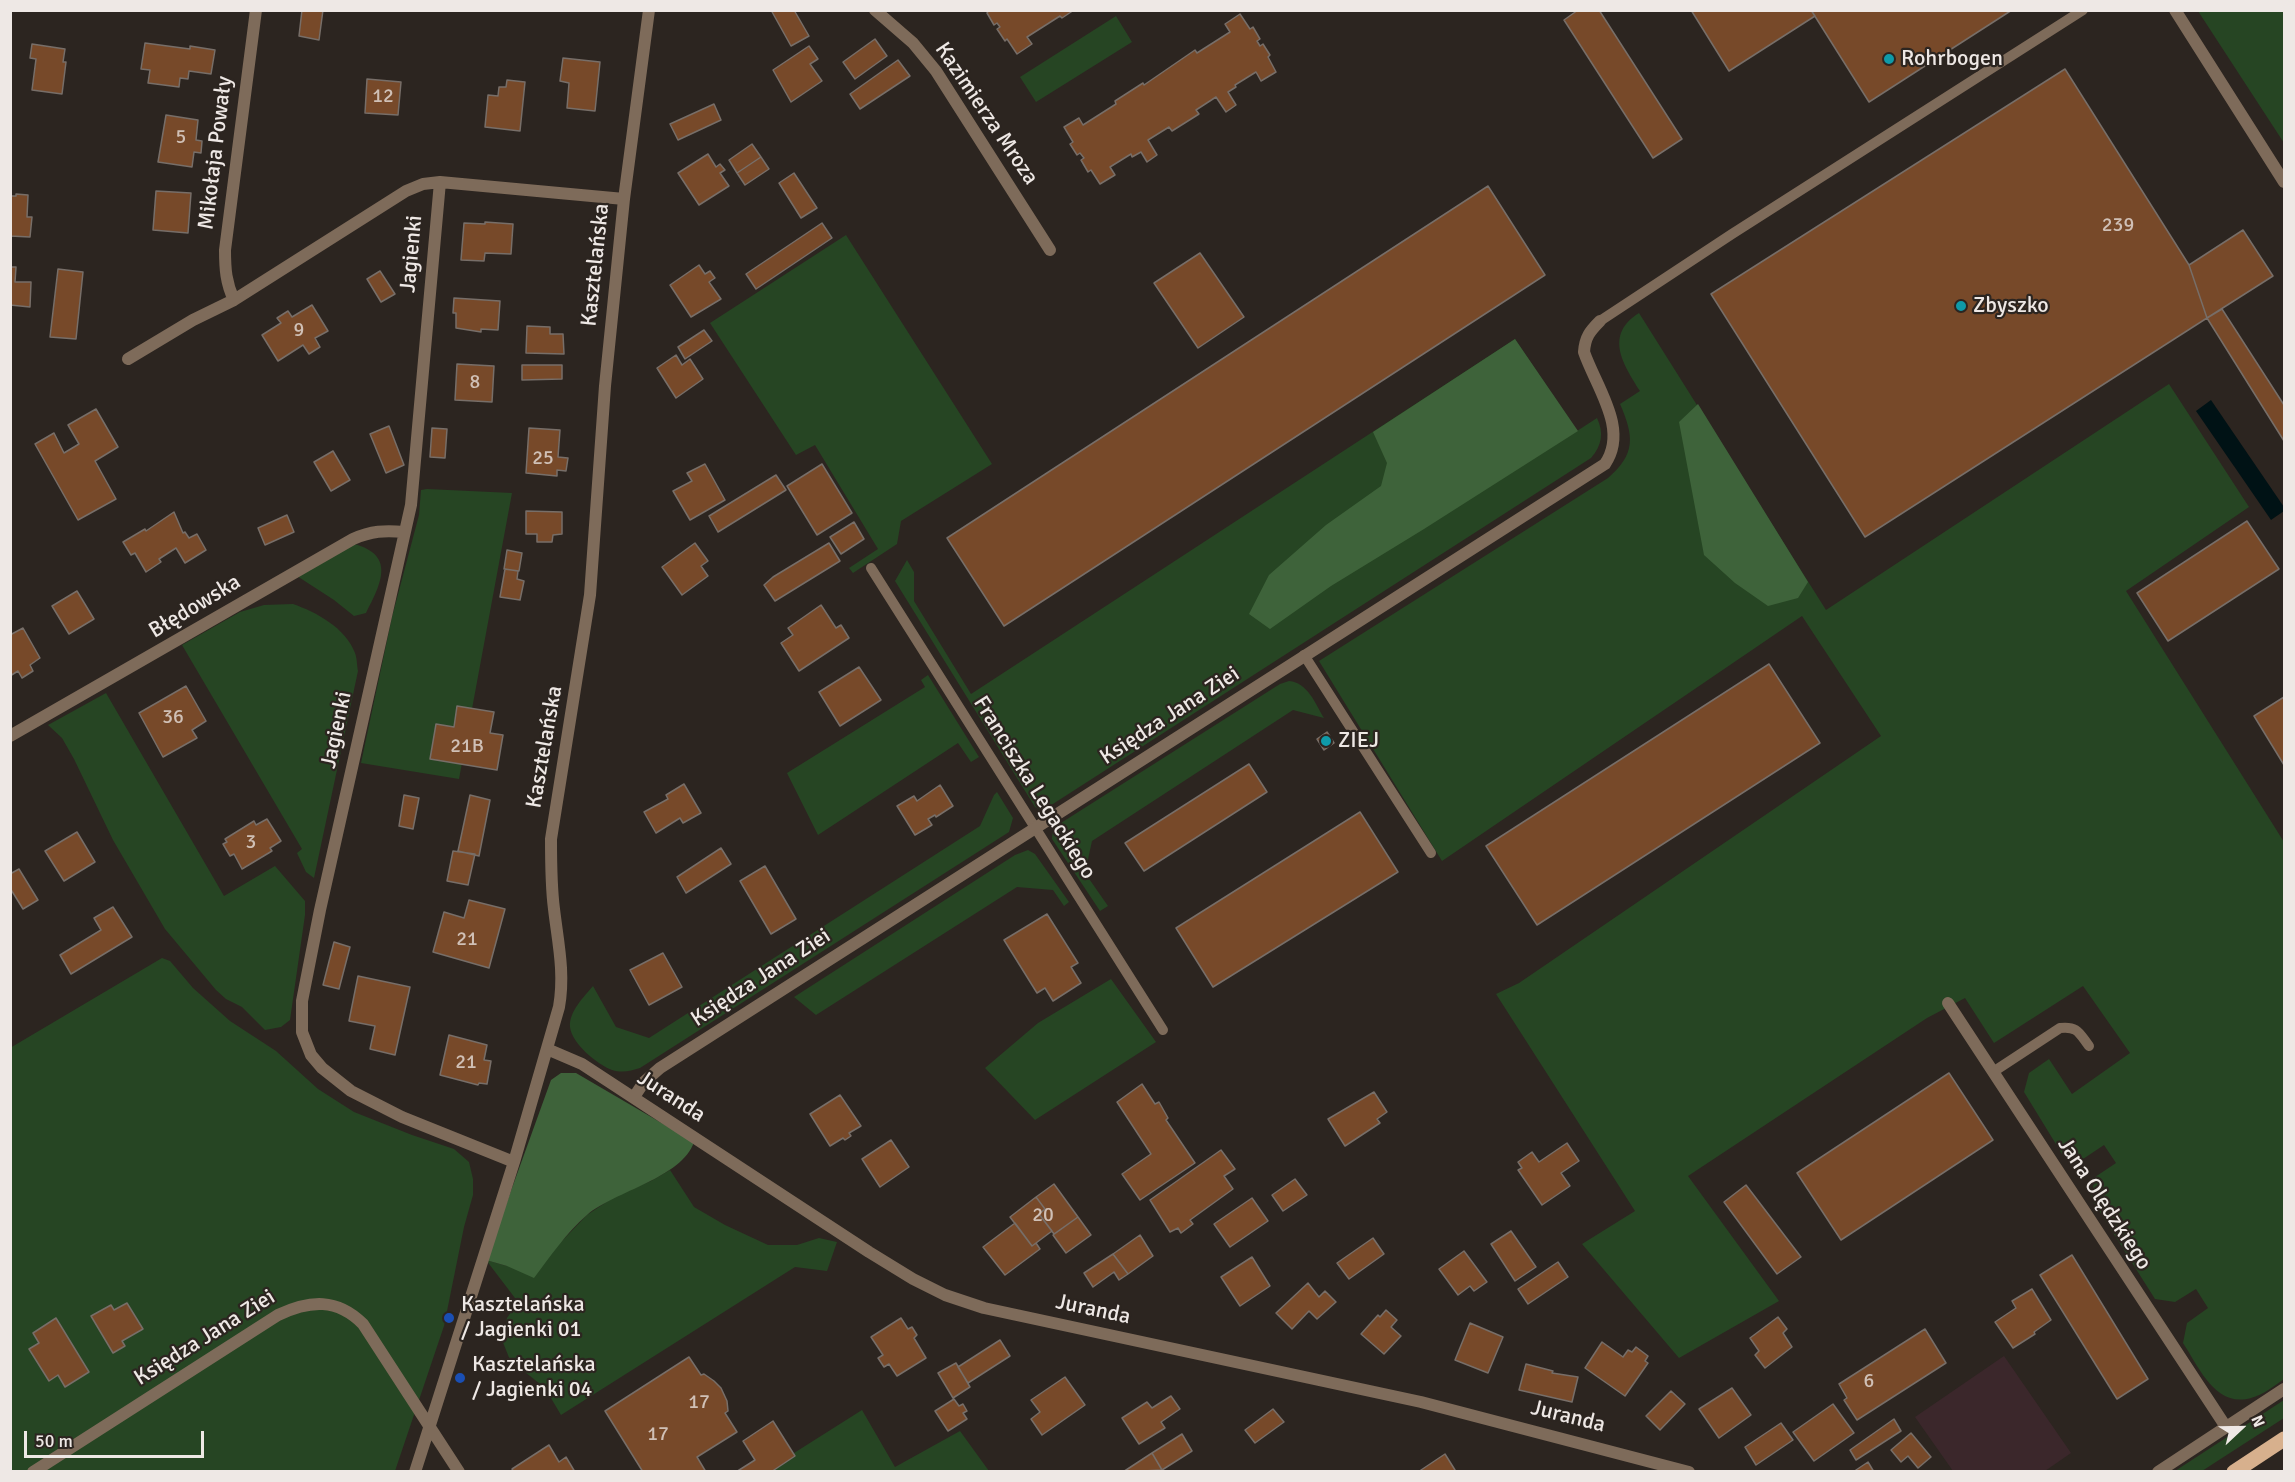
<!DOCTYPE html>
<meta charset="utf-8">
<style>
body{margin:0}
#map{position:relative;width:2295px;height:1482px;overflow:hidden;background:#2c2520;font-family:Signika,sans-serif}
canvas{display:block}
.frame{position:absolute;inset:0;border:12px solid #eee8e5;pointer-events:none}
.north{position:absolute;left:2211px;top:1398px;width:60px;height:60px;-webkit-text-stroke:4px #2c2520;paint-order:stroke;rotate:68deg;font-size:16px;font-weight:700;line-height:24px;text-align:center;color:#eee8e5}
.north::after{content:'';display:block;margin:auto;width:21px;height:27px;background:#eee8e5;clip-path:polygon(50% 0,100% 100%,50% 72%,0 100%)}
.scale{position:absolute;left:24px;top:1431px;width:180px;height:27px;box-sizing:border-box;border:3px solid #eee8e5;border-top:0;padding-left:8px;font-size:18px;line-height:21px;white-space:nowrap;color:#eee8e5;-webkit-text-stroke:4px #2c2520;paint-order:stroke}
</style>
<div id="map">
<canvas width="2295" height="1482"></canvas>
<div class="frame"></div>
<div class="north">N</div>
<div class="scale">50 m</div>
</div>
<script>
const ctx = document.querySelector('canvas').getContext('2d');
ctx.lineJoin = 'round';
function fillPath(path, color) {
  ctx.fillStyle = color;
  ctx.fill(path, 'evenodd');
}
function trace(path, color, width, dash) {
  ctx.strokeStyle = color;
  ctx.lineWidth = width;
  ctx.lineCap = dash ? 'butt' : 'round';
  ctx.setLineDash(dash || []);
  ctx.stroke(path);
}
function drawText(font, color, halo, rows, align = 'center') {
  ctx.font = font + ' Signika,sans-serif';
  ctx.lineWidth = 4.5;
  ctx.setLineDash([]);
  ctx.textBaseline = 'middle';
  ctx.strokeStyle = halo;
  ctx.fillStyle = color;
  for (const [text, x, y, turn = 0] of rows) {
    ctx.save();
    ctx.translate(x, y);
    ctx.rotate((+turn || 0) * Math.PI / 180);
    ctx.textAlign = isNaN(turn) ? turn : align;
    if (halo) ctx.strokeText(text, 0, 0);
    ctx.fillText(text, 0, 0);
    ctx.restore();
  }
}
const commercial = new Path2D(`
 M2004,1356L2071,1453L2045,1471H1953L1915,1417Z`);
const green = new Path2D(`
 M2198,11H2284V143Z
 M1116,16L1132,42L1036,102L1020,77Z
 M846,235L992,464L901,521L897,544L853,573L849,568L878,549L815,445L796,455L710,323Z
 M1639,313L1826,610L2169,384L2249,507L2126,591L2284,842V1379C2274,1386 2263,1395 2251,1398C2215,1408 2199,1367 2183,1343L2187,1323L2208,1308L2196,1289L2175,1302L2155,1299L2091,1198L2095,1177L2116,1163L2104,1145L2083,1159L2062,1154L2024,1092L2029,1073L2049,1059L2072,1094L2130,1053L2083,986L1994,1043L1965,998L1927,1018L1688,1176L1779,1301L1679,1358L1582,1244L1635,1211L1496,994L1519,983L1881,736L1802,616L1442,861L1319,661L1608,478C1636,454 1634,436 1620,404L1640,391C1623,364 1604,335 1639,313Z
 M1515,339L1577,431L1597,418C1604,433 1602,445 1591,458L1042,811L1035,807L895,581L907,560L914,572V601L971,694Z
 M427,489L512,493L459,779L361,763L392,617L419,515L421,490Z
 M354,544C396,555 381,584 366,613L354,616L334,600L297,576Z
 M293,604C316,612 346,628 355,653C357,658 357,666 358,671L314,878L306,872L297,853L302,849L182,645L240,612L264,605Z
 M928,675L979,757L971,762L958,743L818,835L787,773L925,687L921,680Z
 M1289,681C1308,683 1315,703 1324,718L1293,710L1092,841L1085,873L1108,906L1100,911L1052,839L1053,828L1280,684Z
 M106,693L224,896L275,866L305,901V915L290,1020L281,1027L265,1030L242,1007L226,999L216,990L165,929L113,840L74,759L62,738L48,725Z
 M997,792L1013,818L1009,832L640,1068C631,1071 622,1073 612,1070C597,1064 572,1044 570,1027C569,1011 584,997 593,986L616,1027L649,1038L980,826L994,795Z
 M1028,850L1035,854L1069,902L1064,906L1053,890L1017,887L816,1015L794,997L1015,855Z
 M162,958L170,961L193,988L230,1021L276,1051L318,1089L354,1112L412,1135L454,1149L469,1162L473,1179V1195L464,1227L444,1326L395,1471H11L10,1048Z
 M1111,979L1156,1042L1035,1120L985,1068L1038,1023Z
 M670,1170L694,1207L725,1225L768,1245H797L819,1238L837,1242L827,1271L795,1267L561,1415L545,1388L510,1360L502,1340L507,1318L518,1302L486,1260L507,1266L562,1241L587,1215L617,1195L651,1181Z
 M2284,1400V1418L2202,1471H2175Z
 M862,1410L895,1467L960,1431L989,1471L764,1472Z`);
const forest = new Path2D(`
 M1515,339L1578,431L1424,529L1331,586L1270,629L1249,614L1269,575L1326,525L1381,486L1387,463L1373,432Z
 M1698,404L1808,582L1798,598L1768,606L1735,583L1704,555L1679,422Z
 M561,1073H576L694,1142C682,1178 615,1191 587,1215C566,1233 550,1257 534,1278L507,1266L486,1260L551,1080Z`);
const water = new Path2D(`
 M2211,400L2284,507V511L2271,520L2196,411Z`);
const building = new Path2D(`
 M302,10H323L319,40L299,36Z
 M771,10H794L809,36L791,46Z
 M989,10H1074L1062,18L1060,16L1027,37L1032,44L1017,54L1007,39L1005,41L997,29L1000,27L997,23L994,25L987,13Z
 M1578,10H1599L1682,139L1653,158L1564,20Z
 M1691,10H1811L1815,16L1729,71Z
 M1811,10H2012L1869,102Z
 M1240,14L1250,29L1253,27L1260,39L1257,41L1260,46L1263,44L1270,55L1268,57L1276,72L1261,81L1256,72L1235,85L1236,87L1228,92L1236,105L1226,112L1216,97L1196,110L1199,114L1172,131L1169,127L1148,140L1157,155L1147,162L1141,152L1132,157L1131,154L1110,167L1115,175L1100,184L1091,170L1088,172L1081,160L1084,158L1080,153L1077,155L1070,144L1073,142L1064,127L1079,118L1083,125L1116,104L1115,101L1143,83L1144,85L1195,50L1197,53L1230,32L1225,24Z
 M875,39L887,56L855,79L843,62Z
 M145,43L190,49V46L215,50L211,74L189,71L188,79L180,78L179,87L148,83L150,70L141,69Z
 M32,44L65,49L63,62H66L62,94L32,90L36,59L30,58Z
 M809,46L818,59L810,64L822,81L791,102L773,70Z
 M563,58L600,62L595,111L567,108L569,83L560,81Z
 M898,60L910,76L860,109L850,94Z
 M2065,69L2189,265L2207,318L1865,537L1711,294Z
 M367,79L401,82L398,115L365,113Z
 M507,80L525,82L520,131L485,127L488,95L498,96L499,87H506Z
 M714,104L721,120L678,140L670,124Z
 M166,115L198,120L196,140L202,141L201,153L194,152L192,167L158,162Z
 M752,144L761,157L737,173L729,160Z
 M708,154L716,167L720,164L725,170L720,173L729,186L699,205L678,173Z
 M761,157L769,169L745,185L737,173Z
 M794,173L817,208L801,218L779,183Z
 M1488,186L1545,275L1004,626L947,538Z
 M156,191L191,193L188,233L153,230Z
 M16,194L28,195L27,217H32L30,237L10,236V196H16Z
 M485,222L513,224L511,254L485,253L484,261L461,260L464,223L485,224Z
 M822,223L832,238L756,289L746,274Z
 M2243,230L2273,276L2207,318L2189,265Z
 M1200,253L1244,317L1198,348L1154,283Z
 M699,265L705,274L710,271L715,278L709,282L721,299L691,317L670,285Z
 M10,267H16L15,282H31L30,307L10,305Z
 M58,269L83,272L76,339L50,337Z
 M380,271L395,294L381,302L367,279Z
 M454,298L500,301L498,330L481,329V332L456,328V313H453Z
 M312,305L328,331L315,338L320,347L309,354L303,345L278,361L262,335L281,323L277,318L288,311L292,317Z
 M2222,309L2284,405V441L2207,318Z
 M527,326L550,327V334H563L564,354L526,353Z
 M704,330L712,341L685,359L678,347Z
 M676,355L682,365L690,359L703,379L676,398L657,368Z
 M457,364L494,366L492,402L455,400Z
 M522,365H562V379L522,380Z
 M96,409L118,447L95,461L116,499L78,520L35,444L54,433L64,453L79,444L68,425Z
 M389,426L404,465L386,473L370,434Z
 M432,428L447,429L445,458L430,457Z
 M529,428L560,430L558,457L568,458L566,471L557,470V476L526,473Z
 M333,451L350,480L331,491L314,462Z
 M705,464L725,500L690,520L673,491L692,481L687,473Z
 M822,464L852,513L817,535L787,486Z
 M776,475L786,490L718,532L709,516Z
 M526,511L562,512V534L553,535L552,542H537V534H526Z
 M174,512L183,533L185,532L189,538L197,534L206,550L185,563L176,548L159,559L161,562L146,572L135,553L131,555L123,542L145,529L146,531Z
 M287,515L294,532L265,545L258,528Z
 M2247,521L2279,569L2168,641L2137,593Z
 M854,522L864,539L841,554L830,537Z
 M695,543L708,561L701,566L708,576L682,595L662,567Z
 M829,543L840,561L775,601L764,585L773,577Z
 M507,550L522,553L519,571L504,569Z
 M505,569L518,571L517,579L524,581L520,600L500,597Z
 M77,591L94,619L69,634L52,606Z
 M821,605L836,628L841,625L849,638L799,671L781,643L793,635L788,628Z
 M23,628L40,658L30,665L33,671L22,678L18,671L10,676V635Z
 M1769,664L1820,743L1537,925L1486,846Z
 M859,667L881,700L840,726L819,692Z
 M186,686L206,721L192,730L197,738L163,757L139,713Z
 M2284,697V765L2254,716Z
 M457,706L494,712L490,733L503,735L497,770L430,759L436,724L454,727Z
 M1327,732L1334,743L1324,750L1317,739Z
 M1249,764L1267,792L1144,871L1125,843Z
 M684,784L701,813L683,823L680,818L656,833L644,812L668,799L666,795Z
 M940,785L953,806L936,817L935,815L928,819L932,825L915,835L897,806L914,796L917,801Z
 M404,795L419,798L413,829L399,826Z
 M470,795L490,800L479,856L458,851Z
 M1360,812L1398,872L1213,987L1176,928Z
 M267,819L281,841L270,848L272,851L242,869L234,854L230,856L223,844L227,842L225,839L254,821L256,825Z
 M77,832L95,862L64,881L45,851Z
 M721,848L731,864L686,893L677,877Z
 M453,851L475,854L468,885L447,881Z
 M765,866L796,919L771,934L740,881Z
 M19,869L38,900L23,909L10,888V874Z
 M469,900L505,909L489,968L433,952L444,912L464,918Z
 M113,907L132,937L71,974L60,955L101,930L94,918Z
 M1047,914L1078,963L1071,967L1081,983L1053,1001L1045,988L1037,993L1004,940Z
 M334,942L350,947L339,989L323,985Z
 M663,953L682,987L649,1005L630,970Z
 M358,976L410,987L395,1055L370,1049L375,1026L349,1021Z
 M449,1035L487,1045L484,1060L491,1061L487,1084L479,1083L478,1085L440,1075Z
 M1949,1073L1993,1140L1841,1240L1797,1173Z
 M1142,1084L1155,1104L1159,1102L1168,1118L1166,1120L1195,1163L1140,1200L1122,1174L1151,1154L1117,1102Z
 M1374,1092L1387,1112L1377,1119L1380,1123L1345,1146L1328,1119Z
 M840,1095L861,1126L849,1133L851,1136L845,1140L843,1138L830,1146L810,1114Z
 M891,1140L909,1167L880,1187L862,1159Z
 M1567,1143L1579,1161L1561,1173L1570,1186L1542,1205L1518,1170L1522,1168L1518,1162L1532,1152L1539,1162Z
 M1221,1150L1235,1169L1224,1176L1233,1189L1190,1220L1193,1224L1181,1233L1178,1228L1170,1232L1150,1200Z
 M1295,1179L1307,1195L1283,1211L1272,1195Z
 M1054,1184L1078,1217L1054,1234L1039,1214L1045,1209L1036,1197Z
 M1746,1185L1801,1257L1777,1274L1724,1202Z
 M1036,1197L1045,1209L1039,1214L1052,1231L1032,1246L1010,1217Z
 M1252,1198L1268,1221L1230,1247L1214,1224Z
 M1078,1217L1091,1235L1066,1253L1053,1235Z
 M1015,1223L1032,1246L1036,1243L1040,1249L1005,1275L983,1247Z
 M1511,1231L1536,1267L1515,1281L1491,1244Z
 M1140,1235L1153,1256L1128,1274L1113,1254Z
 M1373,1238L1384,1254L1349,1279L1337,1263Z
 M1464,1251L1487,1282L1474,1291L1470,1286L1458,1295L1439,1269Z
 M1113,1254L1128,1274L1119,1280L1114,1272L1093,1287L1084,1273Z
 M2072,1255L2148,1379L2117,1399L2040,1275Z
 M1252,1257L1270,1286L1240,1306L1221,1277Z
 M1558,1262L1568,1277L1528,1304L1518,1289Z
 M1308,1283L1319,1297L1325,1291L1336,1302L1317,1319L1309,1311L1292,1329L1276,1313Z
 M2032,1289L2051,1320L2034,1332L2035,1334L2013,1348L1995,1322L2016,1308L2012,1301Z
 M127,1303L143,1329L122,1341L125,1346L113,1353L91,1316L111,1305L114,1310Z
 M1386,1310L1397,1320L1391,1327L1401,1336L1384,1354L1361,1334L1378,1315L1380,1317Z
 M1778,1317L1787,1329L1783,1333L1792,1347L1765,1368L1755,1355L1759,1351L1750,1338Z
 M56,1318L89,1372L65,1387L58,1375L49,1381L29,1349L39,1343L33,1333Z
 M901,1318L908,1329L912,1327L917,1335L914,1338L926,1358L897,1376L889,1364L884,1367L878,1358L883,1355L871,1337Z
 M1470,1323L1503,1337L1488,1373L1455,1360Z
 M1925,1329L1946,1363L1857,1420L1844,1400L1847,1398L1839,1384Z
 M1000,1340L1010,1356L968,1383L958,1367Z
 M1602,1342L1623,1357L1628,1350L1632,1352L1636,1347L1648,1356L1645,1361L1648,1363L1625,1396L1585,1368Z
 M689,1357L701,1375L704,1374L714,1381L721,1388L727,1401L728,1411L725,1413L737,1432L697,1457L706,1472H643L605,1411Z
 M956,1363L970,1387L953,1398L938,1373Z
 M1526,1364L1553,1371L1552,1373L1578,1377L1572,1402L1519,1390Z
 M1065,1377L1085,1405L1042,1435L1031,1419L1040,1412L1031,1400Z
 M1732,1388L1751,1415L1719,1438L1699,1409Z
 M1671,1391L1685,1404L1660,1430L1646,1416Z
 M1171,1396L1180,1409L1161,1422L1165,1428L1139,1444L1122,1418L1147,1402L1152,1408Z
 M954,1399L959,1406L963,1404L967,1411L963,1413L967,1419L948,1431L935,1411Z
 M1833,1404L1854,1433L1814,1461L1793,1432Z
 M1273,1409L1284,1422L1255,1443L1245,1430Z
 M1894,1419L1901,1431L1856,1460L1850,1450Z
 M773,1421L795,1456L771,1472H736L755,1460L743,1441Z
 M1781,1423L1793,1440L1756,1465L1745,1447Z
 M1911,1433L1931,1457L1918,1468L1908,1456L1901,1462L1891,1450Z
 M1182,1434L1192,1451L1162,1470L1152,1453Z
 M549,1445L559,1462L566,1457L575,1472H514L512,1469Z
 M1152,1453L1162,1470L1123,1472Z
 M1445,1454L1455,1470L1453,1472H1418Z
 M1868,1462L1874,1472H1853Z`);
const service = new Path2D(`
 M1600,321L1732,234L2083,10
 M871,568L1163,1030
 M1304,655L1431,853
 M1993,1072L2060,1028C2078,1026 2079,1033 2089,1046`);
const minor = new Path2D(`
 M875,10L913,43L936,71L1050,250
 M2175,10L2284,182
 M440,182L411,505L320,910L302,1001V1032L311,1055L322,1068L351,1091L402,1117L514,1162
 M234,300C226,283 225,269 225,250L256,10
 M128,359L193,320L234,300L406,191L423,184L440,182L624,199
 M10,736L353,539C371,531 385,530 404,532
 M1948,1003L2226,1427
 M547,1049L582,1064L869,1252L913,1279L945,1295L984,1308L1421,1402L1689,1472
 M634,1097L644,1082L660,1068L1605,464C1629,429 1596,387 1584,352C1585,337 1590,331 1600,321
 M33,1472L278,1315C310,1300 337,1298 363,1324L459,1472
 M415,1472L514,1162L559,1007C565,973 558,943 554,909C551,886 551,862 551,839L590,595L605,386L624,199L649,10
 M2158,1472L2284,1389`);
const primary = new Path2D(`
 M2234,1472L2284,1439`);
const markers = [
 [1889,59,6,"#0f9aa8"],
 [1961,306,6,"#0f9aa8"],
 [1326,741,6,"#0f9aa8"],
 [449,1318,6,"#1a4fb4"],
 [460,1378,6,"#1a4fb4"]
];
const numberNames = [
 ["12",383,97],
 ["5",181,138],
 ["239",2118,226],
 ["9",299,331],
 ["8",475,383],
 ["25",543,459],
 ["36",173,718],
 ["21B",467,747],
 ["3",251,843],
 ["21",467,940],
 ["21",466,1063],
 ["20",1043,1216],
 ["6",1869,1382],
 ["17",699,1403],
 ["17",658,1435]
];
const poiNames = [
 ["Rohrbogen",1901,59],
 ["Zbyszko",1973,306],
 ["ZIEJ",1338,741],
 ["Kasztelańska",461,1305],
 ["/ Jagienki 01",461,1330],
 ["Kasztelańska",472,1365],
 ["/ Jagienki 04",472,1390]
];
const streetNames = [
 ["Kazimierza Mroza",986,114,56],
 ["Mikołaja Powały",216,153,-83],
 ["Jagienki",412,254,-85],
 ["Kasztelańska",596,265,-84],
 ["Błędowska",195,607,-31],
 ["Księdza Jana Ziei",1170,716,-33],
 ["Jagienki",337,730,-78],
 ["Kasztelańska",545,747,-80],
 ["Franciszka Legackiego",1034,788,58],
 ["Księdza Jana Ziei",761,978,-33],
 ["Juranda",671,1097,33],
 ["Jana Olędzkiego",2104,1204,57],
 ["Juranda",1093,1310,12],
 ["Księdza Jana Ziei",205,1338,-32],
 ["Juranda",1568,1417,14]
];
fillPath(commercial, '#3b272b');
fillPath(green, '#264523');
fillPath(forest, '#3e633a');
fillPath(water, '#001215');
fillPath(building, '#774929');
trace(building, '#776e68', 1.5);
trace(service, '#7e6b5a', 10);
trace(minor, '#7e6b5a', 12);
trace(primary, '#d7b08d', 15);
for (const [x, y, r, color] of markers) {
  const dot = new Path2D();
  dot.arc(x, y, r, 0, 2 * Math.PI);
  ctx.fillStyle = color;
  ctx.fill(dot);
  trace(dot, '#2c2520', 2);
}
drawText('20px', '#d0c0b6', null, numberNames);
drawText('22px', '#eee8e5', '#2c2520', poiNames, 'left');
drawText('22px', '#eee8e5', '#2c2520', streetNames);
</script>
